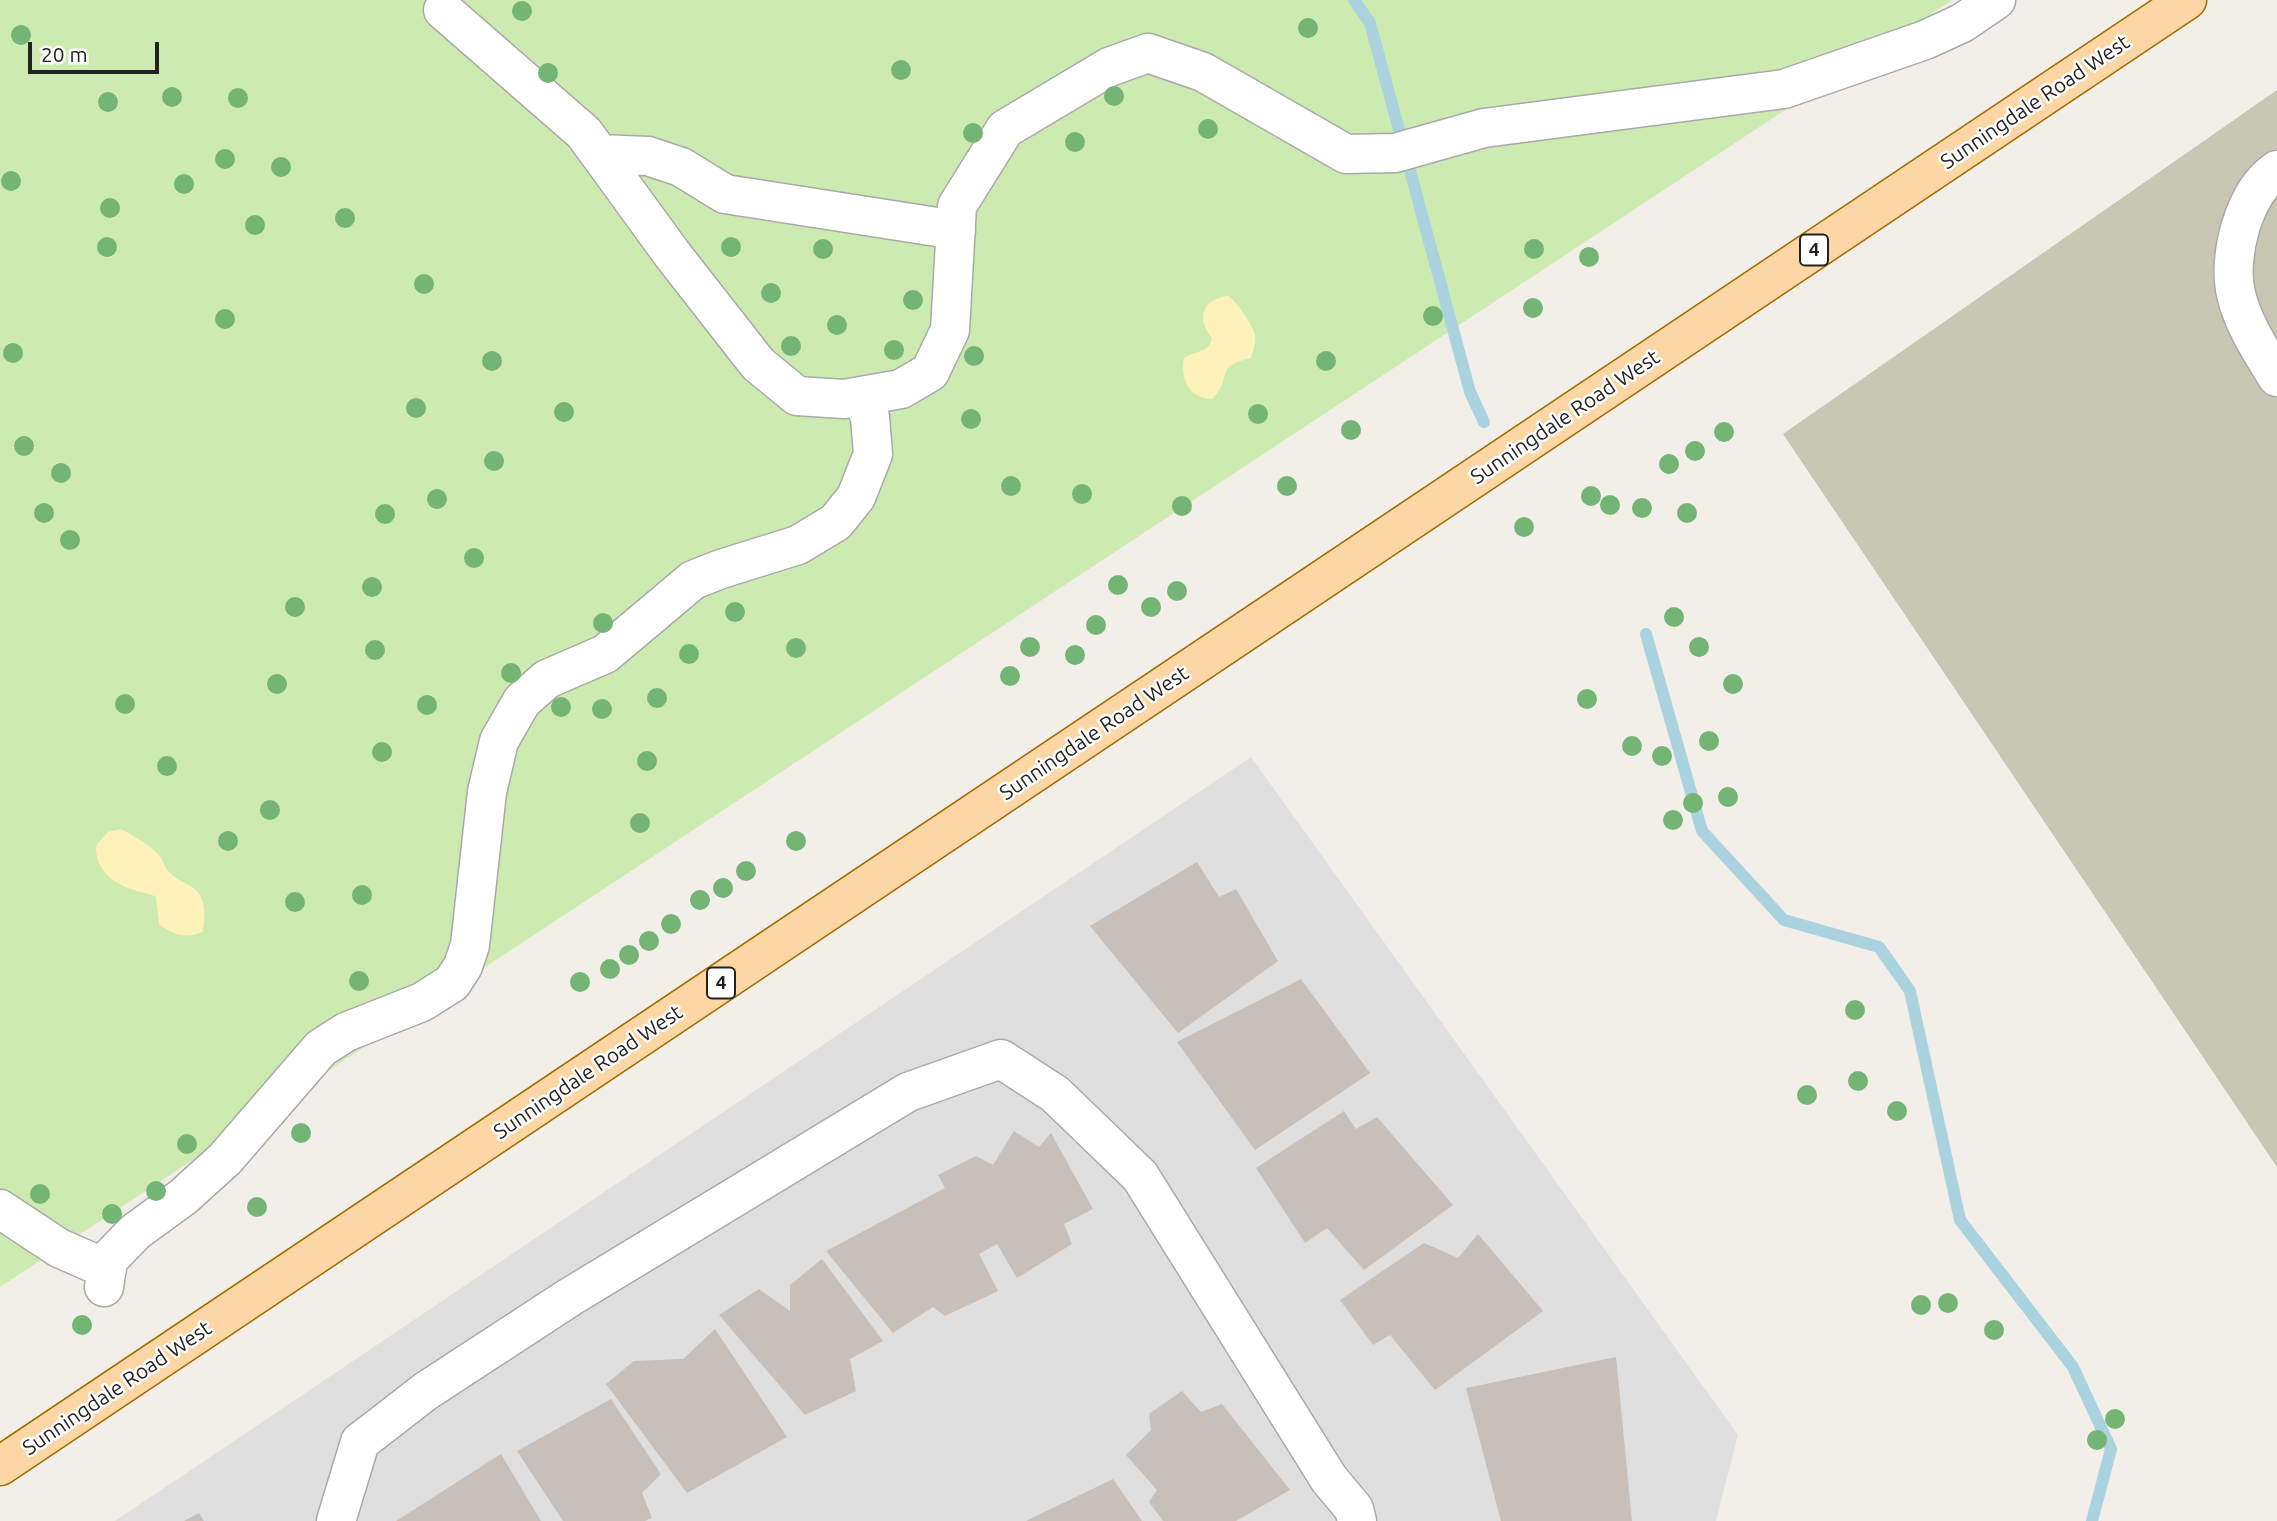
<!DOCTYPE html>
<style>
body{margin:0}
#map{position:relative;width:2277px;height:1521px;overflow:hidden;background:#f2efe9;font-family:Ubuntu,sans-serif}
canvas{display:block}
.scale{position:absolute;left:28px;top:42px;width:131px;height:32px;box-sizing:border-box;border:4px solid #222;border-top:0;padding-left:9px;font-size:21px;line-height:24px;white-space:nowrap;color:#222;-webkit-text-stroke:5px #fff;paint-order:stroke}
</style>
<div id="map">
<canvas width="2277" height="1521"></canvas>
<div class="scale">20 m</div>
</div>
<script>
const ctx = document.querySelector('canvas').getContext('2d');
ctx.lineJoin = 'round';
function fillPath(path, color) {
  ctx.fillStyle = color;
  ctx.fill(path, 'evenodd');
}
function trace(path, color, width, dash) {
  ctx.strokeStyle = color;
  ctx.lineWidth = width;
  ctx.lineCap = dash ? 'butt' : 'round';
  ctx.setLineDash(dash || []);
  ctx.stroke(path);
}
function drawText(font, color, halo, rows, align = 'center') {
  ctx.font = font + ' Ubuntu,sans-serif';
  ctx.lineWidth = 5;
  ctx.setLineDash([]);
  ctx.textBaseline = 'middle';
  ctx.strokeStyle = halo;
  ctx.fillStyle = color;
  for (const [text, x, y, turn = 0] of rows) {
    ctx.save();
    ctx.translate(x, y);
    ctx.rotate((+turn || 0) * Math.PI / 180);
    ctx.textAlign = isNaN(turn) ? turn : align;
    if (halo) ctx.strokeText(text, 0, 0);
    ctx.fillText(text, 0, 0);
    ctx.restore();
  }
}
const residential = new Path2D(`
 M1251,757L1738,1435L1716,1521H115Z`);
const construction = new Path2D(`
 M2277,90V1167L1783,434Z`);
const grass = new Path2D(`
 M0,0H1952L0,1287Z`);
const sand = new Path2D(`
 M1229,296C1238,304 1252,324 1255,335C1256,342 1253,352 1251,358C1213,366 1233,380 1212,399C1189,398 1180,380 1184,358C1195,350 1209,354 1212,338C1196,319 1202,298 1229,296Z
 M121,829C135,837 151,845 161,858C164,862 165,868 169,872C175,879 184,882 192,887C207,897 205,916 203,932C186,939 173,935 159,924L156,897C148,892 142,893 134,890C113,884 95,869 96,846L108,832Z`);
const stream = new Path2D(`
 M1354,0L1370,23L1470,392L1484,422
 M1646,634L1702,831L1784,920L1879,947L1910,991L1960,1220L2073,1367L2111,1449L2092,1521`);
const building = new Path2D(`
 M1197,862L1219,897L1236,889L1278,961L1178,1033L1090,926Z
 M1301,979L1370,1073L1255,1150L1177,1042Z
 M1344,1111L1356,1129L1377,1117L1453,1205L1364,1270L1327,1228L1305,1243L1256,1168Z
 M1014,1131L1039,1147L1051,1133L1093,1209L1064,1224L1072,1244L1017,1278L997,1244L979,1254L998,1291L945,1316L933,1307L893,1333L826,1251L945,1188L938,1175L976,1156L993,1165Z
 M1478,1234L1543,1311L1435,1390L1390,1335L1373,1345L1340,1300L1424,1243L1458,1258Z
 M822,1259L883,1341L850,1359L856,1391L805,1415L719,1315L759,1289L790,1311V1285Z
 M715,1329L787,1437L687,1493L606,1384L634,1361L683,1359Z
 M1616,1357L1632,1521H1501L1466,1388Z
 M1182,1391L1201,1412L1222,1404L1290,1490L1236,1521H1163L1149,1502L1157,1490L1126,1455L1151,1430L1149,1414Z
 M611,1399L661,1474L642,1493L652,1518L645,1521H563L517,1451Z
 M501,1454L541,1521H396Z
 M1113,1479L1142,1521H1026Z
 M199,1513L204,1521H184Z`);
const minor = new Path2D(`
 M443,10L584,133L672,254L758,364L797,396L844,399L901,389L930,372L950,330L957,206L1005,129L1109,67L1148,53L1203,72L1346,154L1395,153L1484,128L1784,89L1925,40L1962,23L1996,0
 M600,154L648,156L681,167L725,194L956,230
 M2277,170C2244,192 2227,256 2236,294C2243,324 2261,351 2277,377
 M0,1209L59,1248L107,1269
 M104,1287L108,1260L135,1232L183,1197L225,1159L321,1048L346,1032L422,1002L452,983L463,966L470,945L487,792L499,741L522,701L547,679L605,654L693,580L721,569L798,545L836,522L856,497L873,454L870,417L861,396
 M336,1521L360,1442L426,1391L570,1297L908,1092L1001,1059L1055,1094L1140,1176L1329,1479L1354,1509L1357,1521`);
const major = new Path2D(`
 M0,1466L2187,0`);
const trees = [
 [522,11],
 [1308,28],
 [21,35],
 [901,70],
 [548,73],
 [1114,96],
 [172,97],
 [238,98],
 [108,102],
 [1208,129],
 [973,133],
 [1075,142],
 [225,159],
 [281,167],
 [11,181],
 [184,184],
 [110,208],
 [345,218],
 [255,225],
 [107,247],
 [731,247],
 [823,249],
 [1534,249],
 [1589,257],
 [424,284],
 [771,293],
 [913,300],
 [1533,308],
 [1433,316],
 [225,319],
 [837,325],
 [791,346],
 [894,350],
 [13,353],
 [974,356],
 [492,361],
 [1326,361],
 [416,408],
 [564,412],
 [1258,414],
 [971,419],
 [1351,430],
 [1724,432],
 [24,446],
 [1695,451],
 [494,461],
 [1669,464],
 [61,473],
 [1011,486],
 [1287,486],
 [1082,494],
 [1591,496],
 [437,499],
 [1610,505],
 [1182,506],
 [1642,508],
 [44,513],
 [1687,513],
 [385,514],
 [1524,527],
 [70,540],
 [474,558],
 [1118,585],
 [372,587],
 [1177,591],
 [295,607],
 [1151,607],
 [735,612],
 [1674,617],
 [603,623],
 [1096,625],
 [1030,647],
 [1699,647],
 [796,648],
 [375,650],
 [689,654],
 [1075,655],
 [511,673],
 [1010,676],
 [277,684],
 [1733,684],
 [657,698],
 [1587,699],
 [125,704],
 [427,705],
 [561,707],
 [602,709],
 [1709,741],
 [1632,746],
 [382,752],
 [1662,756],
 [647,761],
 [167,766],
 [1728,797],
 [1693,803],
 [270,810],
 [1673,820],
 [640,823],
 [228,841],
 [796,841],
 [746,871],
 [723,888],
 [362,895],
 [700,900],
 [295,902],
 [671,924],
 [649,941],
 [629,955],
 [610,969],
 [359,981],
 [580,982],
 [1855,1010],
 [1858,1081],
 [1807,1095],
 [1897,1111],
 [301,1133],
 [187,1144],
 [156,1191],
 [40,1194],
 [257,1207],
 [112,1214],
 [1948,1303],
 [1921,1305],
 [82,1325],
 [1994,1330],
 [2115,1419],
 [2097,1440]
];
const shields = [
 [1814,250,28],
 [721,983,28]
];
const shieldNames = [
 ["4",1814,250],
 ["4",721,983]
];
const streetNames = [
 ["Sunningdale Road West",2035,102,-34],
 ["Sunningdale Road West",1565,417,-34],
 ["Sunningdale Road West",1094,733,-34],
 ["Sunningdale Road West",588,1072,-34],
 ["Sunningdale Road West",117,1388,-34]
];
fillPath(residential, '#e0dfdf');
fillPath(construction, '#c7c7b4');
fillPath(grass, '#cdebb0');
fillPath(sand, '#fff1ba');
trace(stream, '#aad3df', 12);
fillPath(building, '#c7bfb8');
trace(minor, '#a9a9a9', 41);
trace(major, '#a06b00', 41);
trace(minor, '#fff', 38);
trace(major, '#fcd6a4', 38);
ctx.fillStyle = '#74b475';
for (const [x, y] of trees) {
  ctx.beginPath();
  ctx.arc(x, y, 10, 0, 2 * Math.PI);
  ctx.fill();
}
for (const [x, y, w] of shields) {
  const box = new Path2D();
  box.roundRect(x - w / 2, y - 15.5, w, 31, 5);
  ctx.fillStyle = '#fff';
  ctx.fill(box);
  trace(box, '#222', 2);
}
drawText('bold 19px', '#222', null, shieldNames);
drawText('21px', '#222', '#fff', streetNames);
</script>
